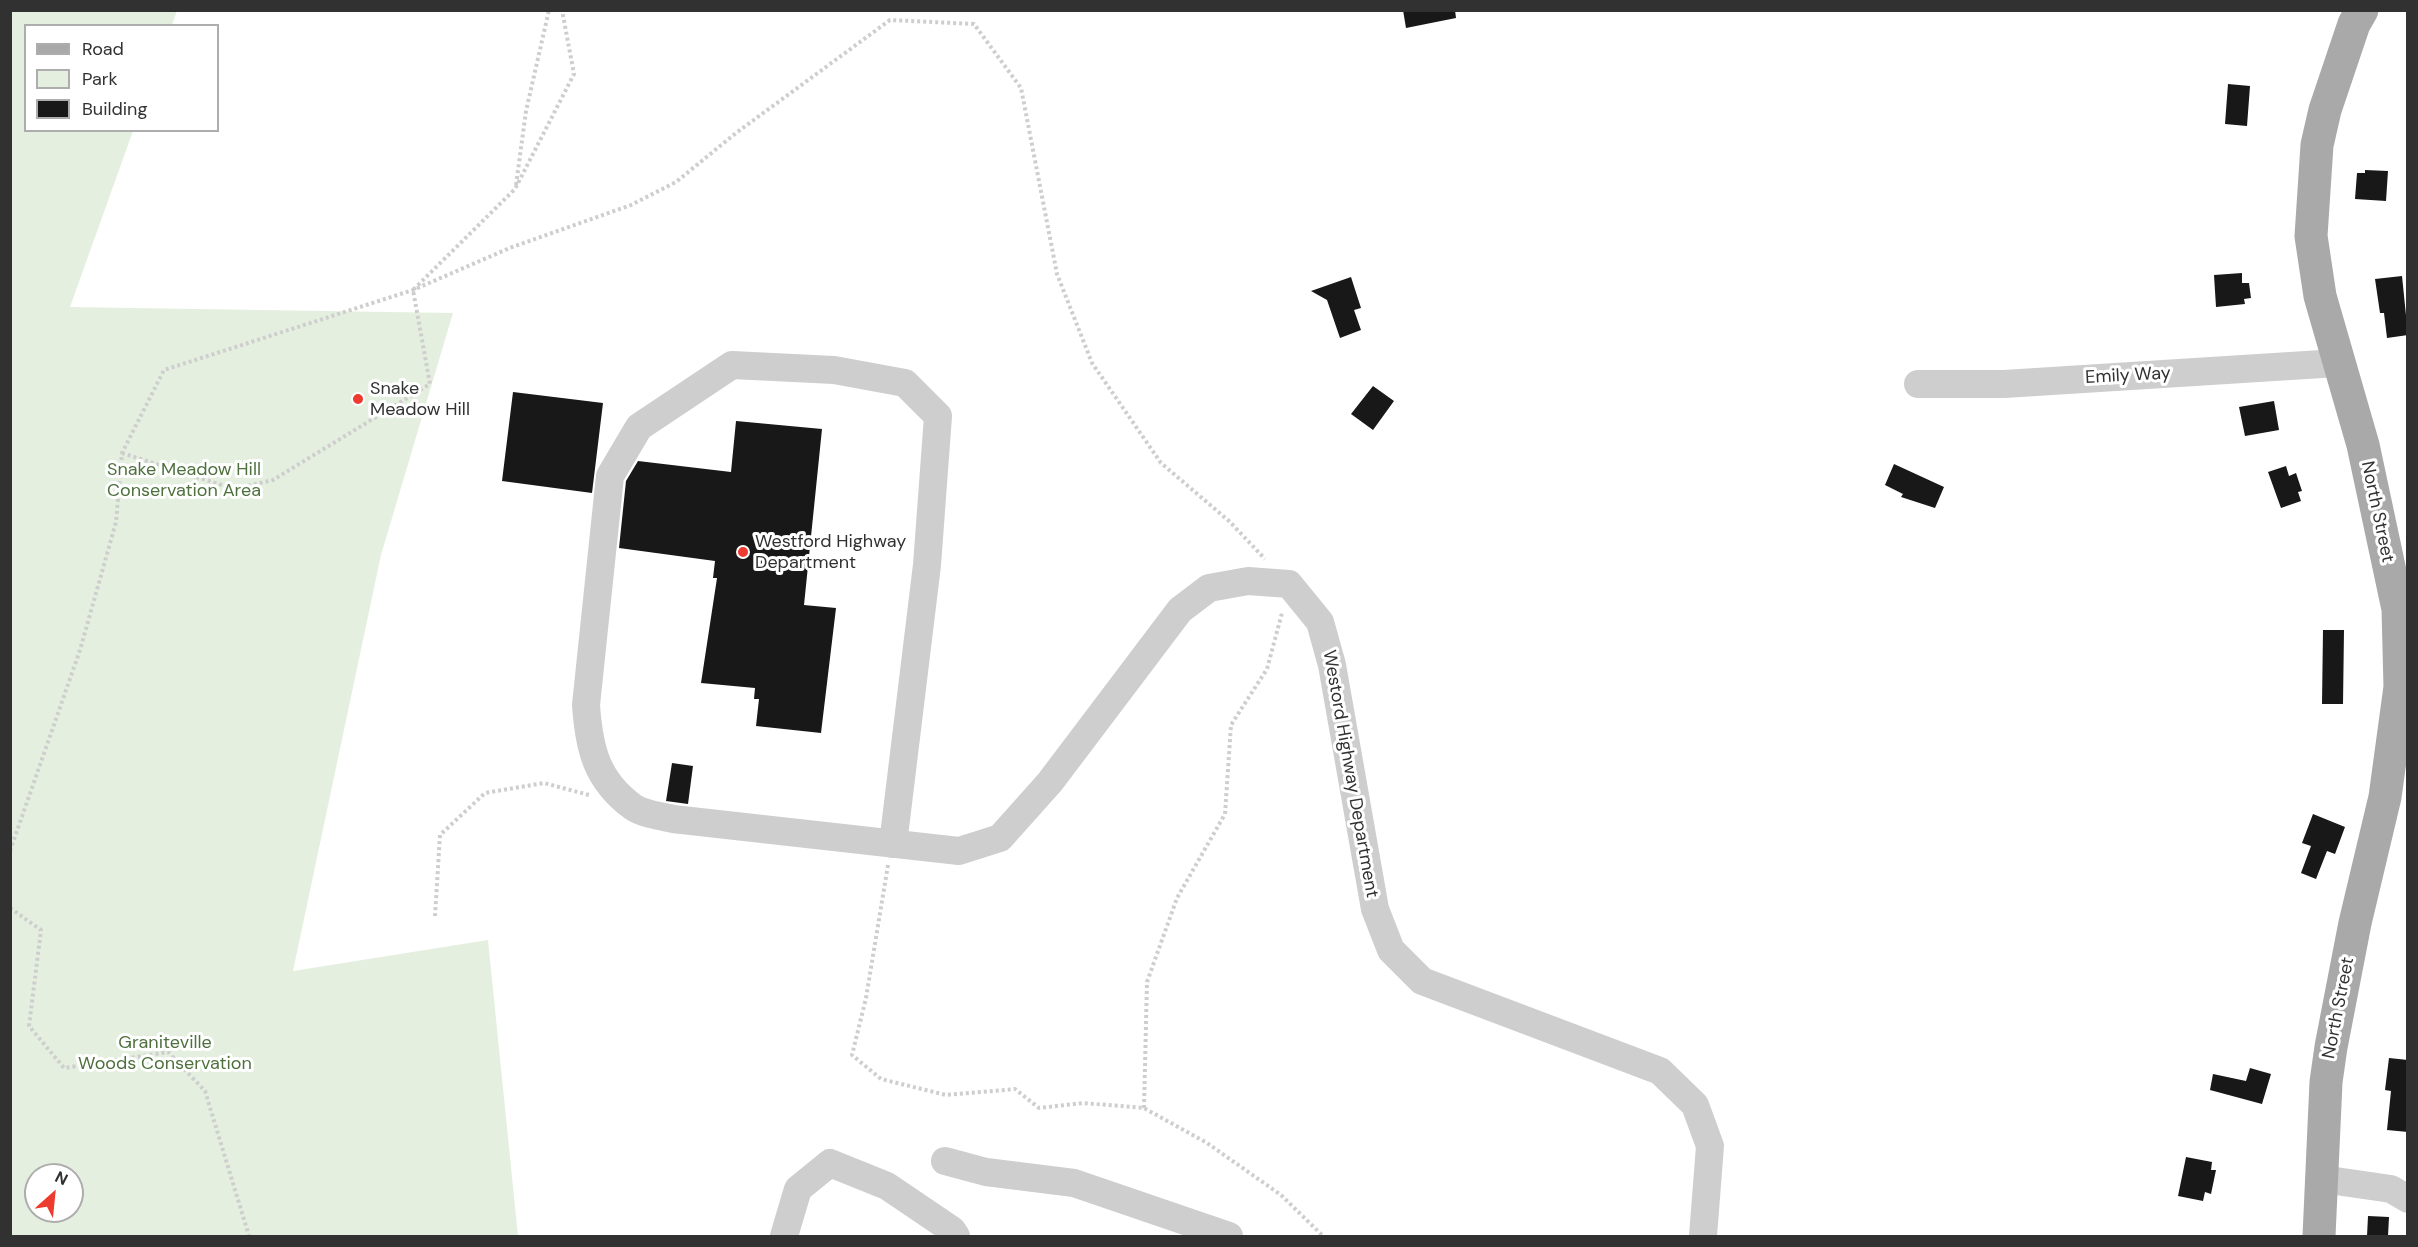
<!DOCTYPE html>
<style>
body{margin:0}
#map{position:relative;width:2418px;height:1247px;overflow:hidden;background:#fff;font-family:"DM Sans",sans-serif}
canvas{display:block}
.frame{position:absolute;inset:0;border:12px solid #313131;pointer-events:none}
.legend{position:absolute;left:24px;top:24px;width:195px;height:108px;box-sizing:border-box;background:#fff;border:2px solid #adadad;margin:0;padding:8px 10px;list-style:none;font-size:18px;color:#313131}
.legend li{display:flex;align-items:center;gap:12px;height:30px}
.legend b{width:30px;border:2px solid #adadad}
.north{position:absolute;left:24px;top:1163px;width:60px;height:60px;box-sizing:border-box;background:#fff;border:2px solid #adadad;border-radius:50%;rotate:27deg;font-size:16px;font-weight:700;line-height:24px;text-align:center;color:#313131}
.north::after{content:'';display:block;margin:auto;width:21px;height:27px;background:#ed3b2f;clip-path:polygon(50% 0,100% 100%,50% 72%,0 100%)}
</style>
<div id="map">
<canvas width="2418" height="1247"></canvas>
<div class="frame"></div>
<ul class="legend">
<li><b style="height:8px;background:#a9a9a9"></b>Road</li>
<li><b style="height:16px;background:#e5efdf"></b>Park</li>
<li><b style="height:16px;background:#181818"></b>Building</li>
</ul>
<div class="north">N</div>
</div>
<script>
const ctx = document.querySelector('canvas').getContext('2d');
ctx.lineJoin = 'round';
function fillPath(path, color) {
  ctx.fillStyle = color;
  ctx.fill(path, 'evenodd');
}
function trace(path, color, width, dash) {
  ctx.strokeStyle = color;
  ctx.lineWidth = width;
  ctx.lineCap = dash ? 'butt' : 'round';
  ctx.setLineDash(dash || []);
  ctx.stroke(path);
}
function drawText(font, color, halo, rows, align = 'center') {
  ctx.font = font + ' "DM Sans",sans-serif';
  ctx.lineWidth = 6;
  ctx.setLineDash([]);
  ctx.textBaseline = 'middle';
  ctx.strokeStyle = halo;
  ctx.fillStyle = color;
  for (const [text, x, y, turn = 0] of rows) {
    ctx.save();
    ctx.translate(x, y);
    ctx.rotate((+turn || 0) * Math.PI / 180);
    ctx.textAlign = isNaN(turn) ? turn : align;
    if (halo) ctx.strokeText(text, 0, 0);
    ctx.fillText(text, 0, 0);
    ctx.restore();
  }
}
const green = new Path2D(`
 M10,11H177L172,25L26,26V130L133,131L70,307L453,313L381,555L293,971L488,940L518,1236H11ZM36,1175H72V1211H36Z`);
const building = new Path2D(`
 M1403,10H1455L1456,18L1406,28Z
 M2228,84L2250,86L2247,126L2225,124Z
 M2365,170L2388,171L2386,201L2355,199L2357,173H2365Z
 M2242,273V283H2249L2251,298L2244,299L2245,304L2216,307L2214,275Z
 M2402,276L2408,335L2387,338L2384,313H2380L2375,279Z
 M1351,277L1361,308L1354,310L1361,330L1340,338L1327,300L1311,291Z
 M1373,386L1394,401L1373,430L1351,414Z
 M513,392L603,403L592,493L502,481Z
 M2274,401L2279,430L2245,436L2239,407Z
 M736,421L822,429L804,605L836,608L821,733L756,726L759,699H754L755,688L701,683L717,578H713L715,561L619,548L626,481L638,461L731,472Z
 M1894,464L1944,487L1935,508L1901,497L1903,494L1885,485Z
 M2286,466L2289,476L2296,473L2302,491L2298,492L2301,501L2281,508L2268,472Z
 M2323,630H2344L2343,704H2322Z
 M672,763L693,766L688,804L666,801Z
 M2313,814L2345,827L2335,854L2327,851L2316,879L2301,873L2311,846L2302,843Z
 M2389,1058L2408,1060V1132L2387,1130L2391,1091L2385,1090Z
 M2250,1068L2271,1074L2262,1104L2210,1090L2213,1074L2246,1081Z
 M2186,1157L2212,1162L2211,1170H2216L2211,1194L2205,1192L2203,1201L2178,1196Z
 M2368,1216L2389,1217L2388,1236H2367Z`);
const path = new Path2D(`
 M516,185L526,111L549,10
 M122,453L234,489L273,480L430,384L413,290L515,189L574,74L562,10
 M10,851L80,650L116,522L122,453L164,370L413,290L512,247L631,205L676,182L736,133L890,20L974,24L1021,88L1057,274L1092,363L1161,463L1229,521L1265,559
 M888,865L866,998L852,1055L881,1079L946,1095L1015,1089L1039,1108L1083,1103L1144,1108L1207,1143L1281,1195L1323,1236
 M10,908L41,930L29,1026L64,1068L168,1052L205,1091L249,1236
 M435,916L440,835L485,793L544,783L589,795
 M1144,1108L1147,982L1177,898L1225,814L1231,725L1267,669L1282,613`);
const minor = new Path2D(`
 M1918,384H2004L2338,363
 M893,844L927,565L938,416L905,383L834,370L732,365L639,427L610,476L586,705C589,748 596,780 633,807C643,814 661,816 673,819L959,851L1000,838L1050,782L1180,610L1209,588L1248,581L1289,584L1320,622L1332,665L1375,909L1391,950L1422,981L1660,1071L1695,1105L1710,1146L1703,1236
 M945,1161L986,1172L1074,1183L1229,1236
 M2322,1179L2391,1189L2408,1199
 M784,1236L798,1189L830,1163L887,1186L952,1230L956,1236`);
const major = new Path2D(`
 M2319,1236L2326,1082L2331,1047L2355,923L2385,797L2400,687L2398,609L2363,445L2320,296L2311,236L2317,145L2325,110L2354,24L2362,10`);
const markers = [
 [358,399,6,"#ed3b2f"],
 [743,552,6,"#ed3b2f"]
];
const streetNames = [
 ["Emily Way",2128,376,-3],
 ["North Street",2377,512,78],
 ["Westord Highway Department",1350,774,80],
 ["North Street",2339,1008,-79]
];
const poiNames = [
 ["Snake",370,389],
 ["Meadow Hill",370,410],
 ["Westford Highway",755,542],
 ["Department",755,563]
];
const parkNames = [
 ["Snake Meadow Hill",184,470],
 ["Conservation Area",184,491],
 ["Graniteville",165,1043],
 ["Woods Conservation",165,1064]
];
fillPath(green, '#e5efdf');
fillPath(building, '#181818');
trace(path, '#cecece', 4, [3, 3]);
trace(minor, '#cecece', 28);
trace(major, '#a9a9a9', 33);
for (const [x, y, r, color] of markers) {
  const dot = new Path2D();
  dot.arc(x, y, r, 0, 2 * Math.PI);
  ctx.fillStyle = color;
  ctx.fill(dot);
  trace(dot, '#fff', 2);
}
drawText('18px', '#313131', '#fff', streetNames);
drawText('18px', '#313131', '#fff', poiNames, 'left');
drawText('18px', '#4d703c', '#fff', parkNames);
</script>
